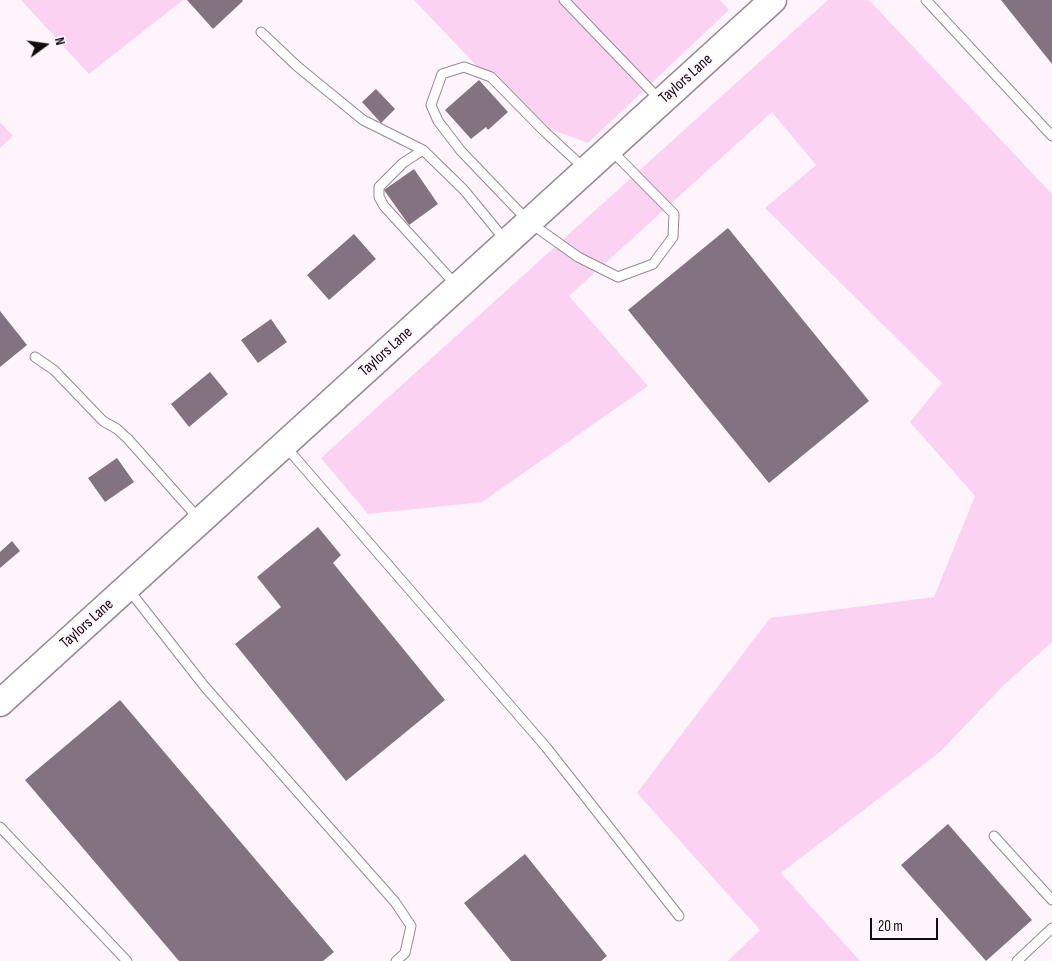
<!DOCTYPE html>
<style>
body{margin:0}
#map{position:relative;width:1052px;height:961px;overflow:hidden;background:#fdf5fb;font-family:"Sofia Sans Condensed",sans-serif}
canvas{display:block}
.north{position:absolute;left:20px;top:20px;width:50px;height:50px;-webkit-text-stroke:4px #fdf5fb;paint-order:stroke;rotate:76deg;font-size:14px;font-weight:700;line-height:20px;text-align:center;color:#120b10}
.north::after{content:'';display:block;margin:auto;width:18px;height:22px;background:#120b10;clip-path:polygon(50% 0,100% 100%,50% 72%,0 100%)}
.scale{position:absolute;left:870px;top:918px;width:68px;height:22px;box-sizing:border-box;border:2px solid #120b10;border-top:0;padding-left:6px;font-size:15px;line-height:18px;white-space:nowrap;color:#120b10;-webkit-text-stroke:4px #fdf5fb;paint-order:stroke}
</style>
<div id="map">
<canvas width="1052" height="961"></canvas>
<div class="north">N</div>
<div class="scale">20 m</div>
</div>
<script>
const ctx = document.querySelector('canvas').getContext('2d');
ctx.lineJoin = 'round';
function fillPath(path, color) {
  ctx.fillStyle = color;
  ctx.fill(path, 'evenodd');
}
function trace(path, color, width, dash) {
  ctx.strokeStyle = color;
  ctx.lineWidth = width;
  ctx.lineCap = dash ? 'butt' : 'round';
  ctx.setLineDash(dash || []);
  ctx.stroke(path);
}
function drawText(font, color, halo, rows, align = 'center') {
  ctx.font = font + ' "Sofia Sans Condensed",sans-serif';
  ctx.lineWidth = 4;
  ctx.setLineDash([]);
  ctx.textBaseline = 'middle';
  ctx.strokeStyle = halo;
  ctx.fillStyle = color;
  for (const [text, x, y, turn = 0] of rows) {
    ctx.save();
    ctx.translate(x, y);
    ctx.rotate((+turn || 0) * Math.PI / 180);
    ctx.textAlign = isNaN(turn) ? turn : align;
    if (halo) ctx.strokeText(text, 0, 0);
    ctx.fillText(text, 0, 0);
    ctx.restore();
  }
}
const green = new Path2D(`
 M21,0H183L89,74Z
 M414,0H720L729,10L588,143L530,122Z
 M828,0H869L1052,194V642L1004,685L940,752L781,873L860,961H728L760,930L637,793L770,618L934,597L975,496L910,422L942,383L765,208L816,165L772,112L569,296L648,386L482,502L368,514L321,458Z
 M0,122L13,136L0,148Z`);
const building = new Path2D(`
 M187,0H242L243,1L213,29Z
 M1001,0H1052V64Z
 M479,80L508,112L488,130L486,127L471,139L445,110Z
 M376,89L395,109L381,123L362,102Z
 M414,169L438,204L409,225L384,190Z
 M728,228L869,401L769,483L628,310Z
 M354,234L376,259L329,300L307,275Z
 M0,311L27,345L0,367Z
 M271,319L287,342L258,363L241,340Z
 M210,372L228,394L189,427L171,404Z
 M117,458L134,482L105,502L88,478Z
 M318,527L341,555L333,563L445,700L346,781L235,644L281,607L257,577Z
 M12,541L20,551L0,568V552Z
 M120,700L334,952L323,961H179L25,780Z
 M948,824L1032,920L986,961L901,865Z
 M525,854L607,956L601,961H511L464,903Z`);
const lane = new Path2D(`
 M564,0L659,99
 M926,0L1052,136
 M261,32L298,67L363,120L423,150L464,190L505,240
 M423,150L403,163L379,187V197L384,206L456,285
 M584,168L544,131L491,77L464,67L442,74L431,105L438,121L461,151L529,222L578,257L618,277L653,264L673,237L674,214L611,150
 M35,357L54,370L103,421L117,429L128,439L199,519
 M286,447L546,747L679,916
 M129,590L205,687L395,902L411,926L405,953L396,961
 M0,827L127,961
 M994,836L1052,900
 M1017,961L1052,928`);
const secondary = new Path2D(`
 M0,703L773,0`);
const streetNames = [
 ["Taylors Lane",686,79,-42],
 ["Taylors Lane",386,352,-42],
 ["Taylors Lane",87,624,-42]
];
fillPath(green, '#fbd2f2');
fillPath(building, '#83727f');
trace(lane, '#998795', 11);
trace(secondary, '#998795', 29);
trace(lane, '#fff', 9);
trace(secondary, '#fff', 26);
drawText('16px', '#120b10', '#fdf5fb', streetNames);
</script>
